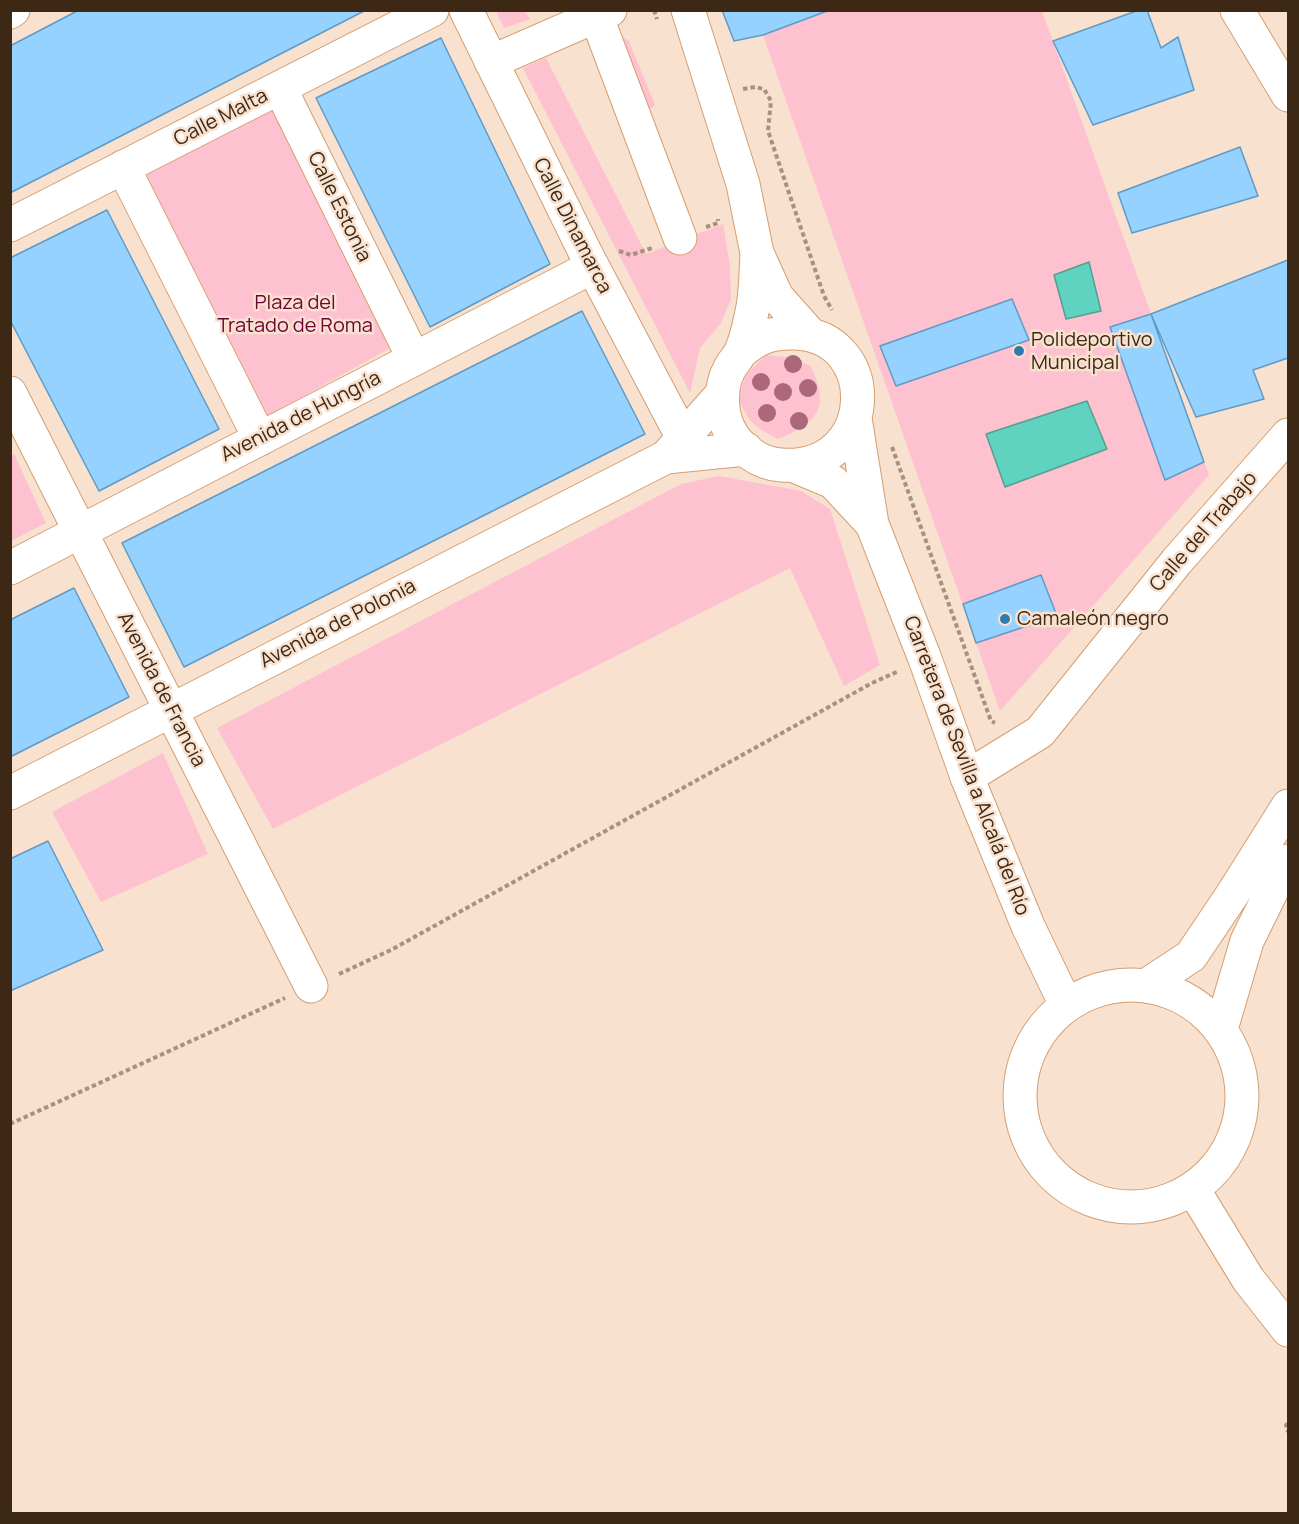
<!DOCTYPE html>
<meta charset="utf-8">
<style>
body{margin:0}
#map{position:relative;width:1299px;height:1524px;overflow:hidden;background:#f8e1cf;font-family:Manrope,sans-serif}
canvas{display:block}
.frame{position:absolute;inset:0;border:12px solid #3d2815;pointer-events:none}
</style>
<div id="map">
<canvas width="1299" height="1524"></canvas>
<div class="frame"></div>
</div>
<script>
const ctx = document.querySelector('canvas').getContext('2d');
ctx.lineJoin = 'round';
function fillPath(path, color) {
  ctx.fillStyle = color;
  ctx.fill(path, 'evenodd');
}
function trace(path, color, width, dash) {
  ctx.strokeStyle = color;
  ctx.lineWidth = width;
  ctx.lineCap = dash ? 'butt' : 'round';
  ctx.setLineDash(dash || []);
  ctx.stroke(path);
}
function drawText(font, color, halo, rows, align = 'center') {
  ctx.font = font + ' Manrope,sans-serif';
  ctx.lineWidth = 5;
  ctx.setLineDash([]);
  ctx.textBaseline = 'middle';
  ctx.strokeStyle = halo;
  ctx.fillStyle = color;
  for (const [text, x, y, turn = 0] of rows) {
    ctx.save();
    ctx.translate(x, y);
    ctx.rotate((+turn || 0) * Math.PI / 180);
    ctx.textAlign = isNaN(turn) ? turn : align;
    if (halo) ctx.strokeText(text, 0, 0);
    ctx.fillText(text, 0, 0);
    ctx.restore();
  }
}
const green = new Path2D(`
 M496,11H525L530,19L504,28Z
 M830,11H1042L1209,475L1000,711L763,35Z
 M608,27L629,41L655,105L643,116Z
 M546,58L646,254L723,224L730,266L731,299L721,323L700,348L690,393L523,68Z
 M273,107L392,347L264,418L146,174Z
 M766,355L786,357L811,366C830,408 819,422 778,439C755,427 747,422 738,396L747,374Z
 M14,454L46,523L11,541L10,456Z
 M719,476L801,491L830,509L880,665L844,686L790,568L273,829L217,728L681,484Z
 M163,753L208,854L101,902L52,812Z`);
const water = new Path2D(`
 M1089,262L1101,311L1066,319L1054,275Z
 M1087,401L1107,449L1005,487L986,434Z`);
const building = new Path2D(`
 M79,10H366L10,193V46Z
 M722,10H830L763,35L734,41Z
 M1139,10H1147L1161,48L1178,37L1194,90L1093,125L1053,41Z
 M441,38L550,264L430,327L316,98Z
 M1240,147L1258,196L1132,233L1118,193Z
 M107,210L219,429L99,491L10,320V258Z
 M1288,260V358L1253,370L1264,399L1196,417L1151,314Z
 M1012,299L1029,340L896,386L880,346Z
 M582,311L645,434L184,667L122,543Z
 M1151,314L1204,462L1165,480L1110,327Z
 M1041,575L1057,616L976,643L963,604Z
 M74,588L129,697L10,757V620Z
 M48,841L103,950L10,991V859Z`);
const path = new Path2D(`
 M654,10L657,19
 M743,89L755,87L764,89L771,101L768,131L824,296L832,310
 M706,227L718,223V219
 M619,251L631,255L652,248
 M892,447L991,721L995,723
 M339,974L391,950L872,683L899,671
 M10,1124L285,998
 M1288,1424L1286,1425L1288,1432`);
const minor = new Path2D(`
 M466,10L586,254L683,438
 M594,10L680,238
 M1237,10L1288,95
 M10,12L13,10
 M491,62L610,10
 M280,88L414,359
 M123,167L260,439
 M10,225L432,10
 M10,393L311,986
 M666,457L746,449
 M10,568L592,267
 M967,777L1040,732L1177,561L1288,435
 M10,793L666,457L722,394`);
const major = new Path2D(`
 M688,10L743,184L757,253L777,297L809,333
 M741,352C759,337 771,332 795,333C883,336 878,472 781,465C760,464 737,448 728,427C721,411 720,386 729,370C732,363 738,358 741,351C747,338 750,321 753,307C756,289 756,270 757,253
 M855,418L872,524L925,659L967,777L1028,926L1066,1005
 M797,467L833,482L872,524
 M1020 1096a111 111 0 1 1 222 0a111 111 0 1 1-222 0Z
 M1147,985L1191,956L1232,895L1288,806
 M1221,1029L1247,941L1277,880L1288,861
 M1193,1189L1248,1279L1288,1330`);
const trees = [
 [793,364],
 [761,382],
 [808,388],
 [783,392],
 [767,413],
 [799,421]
];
const markers = [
 [1019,351,6,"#2e7bad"],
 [1005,619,6,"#2e7bad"]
];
const streetNames = [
 ["Calle Malta",221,118,-27],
 ["Calle Estonia",339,207,64],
 ["Calle Dinamarca",572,226,63],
 ["Avenida de Hungría",301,417,-27],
 ["Calle del Trabajo",1204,532,-49],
 ["Avenida de Polonia",338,624,-27],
 ["Avenida de Francia",161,690,63],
 ["Carretera de Sevilla a Alcalá del Río",966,766,69]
];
const parkNames = [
 ["Plaza del",295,303],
 ["Tratado de Roma",295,326]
];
const poiNames = [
 ["Polideportivo",1031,340],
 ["Municipal",1031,363],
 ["Camaleón negro",1017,619]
];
fillPath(green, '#fec1d0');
fillPath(water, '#5fd2c0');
trace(water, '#559f8d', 1.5);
fillPath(building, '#96d2ff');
trace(building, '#609ac5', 1.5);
trace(minor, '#d49f71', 35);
trace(major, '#d49f71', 35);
trace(path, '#a8927f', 4, [4.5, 3]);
trace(minor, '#fff', 33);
trace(major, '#fff', 33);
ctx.fillStyle = '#ac677a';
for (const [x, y] of trees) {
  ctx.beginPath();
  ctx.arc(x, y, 9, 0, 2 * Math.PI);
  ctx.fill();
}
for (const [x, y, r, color] of markers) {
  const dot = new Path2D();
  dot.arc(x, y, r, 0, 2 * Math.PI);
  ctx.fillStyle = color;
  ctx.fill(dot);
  trace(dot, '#f8e1cf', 2);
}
drawText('20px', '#3d2815', '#f8e1cf', streetNames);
drawText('20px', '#6e0435', '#f8e1cf', parkNames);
drawText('20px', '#3d2815', '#f8e1cf', poiNames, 'left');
</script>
